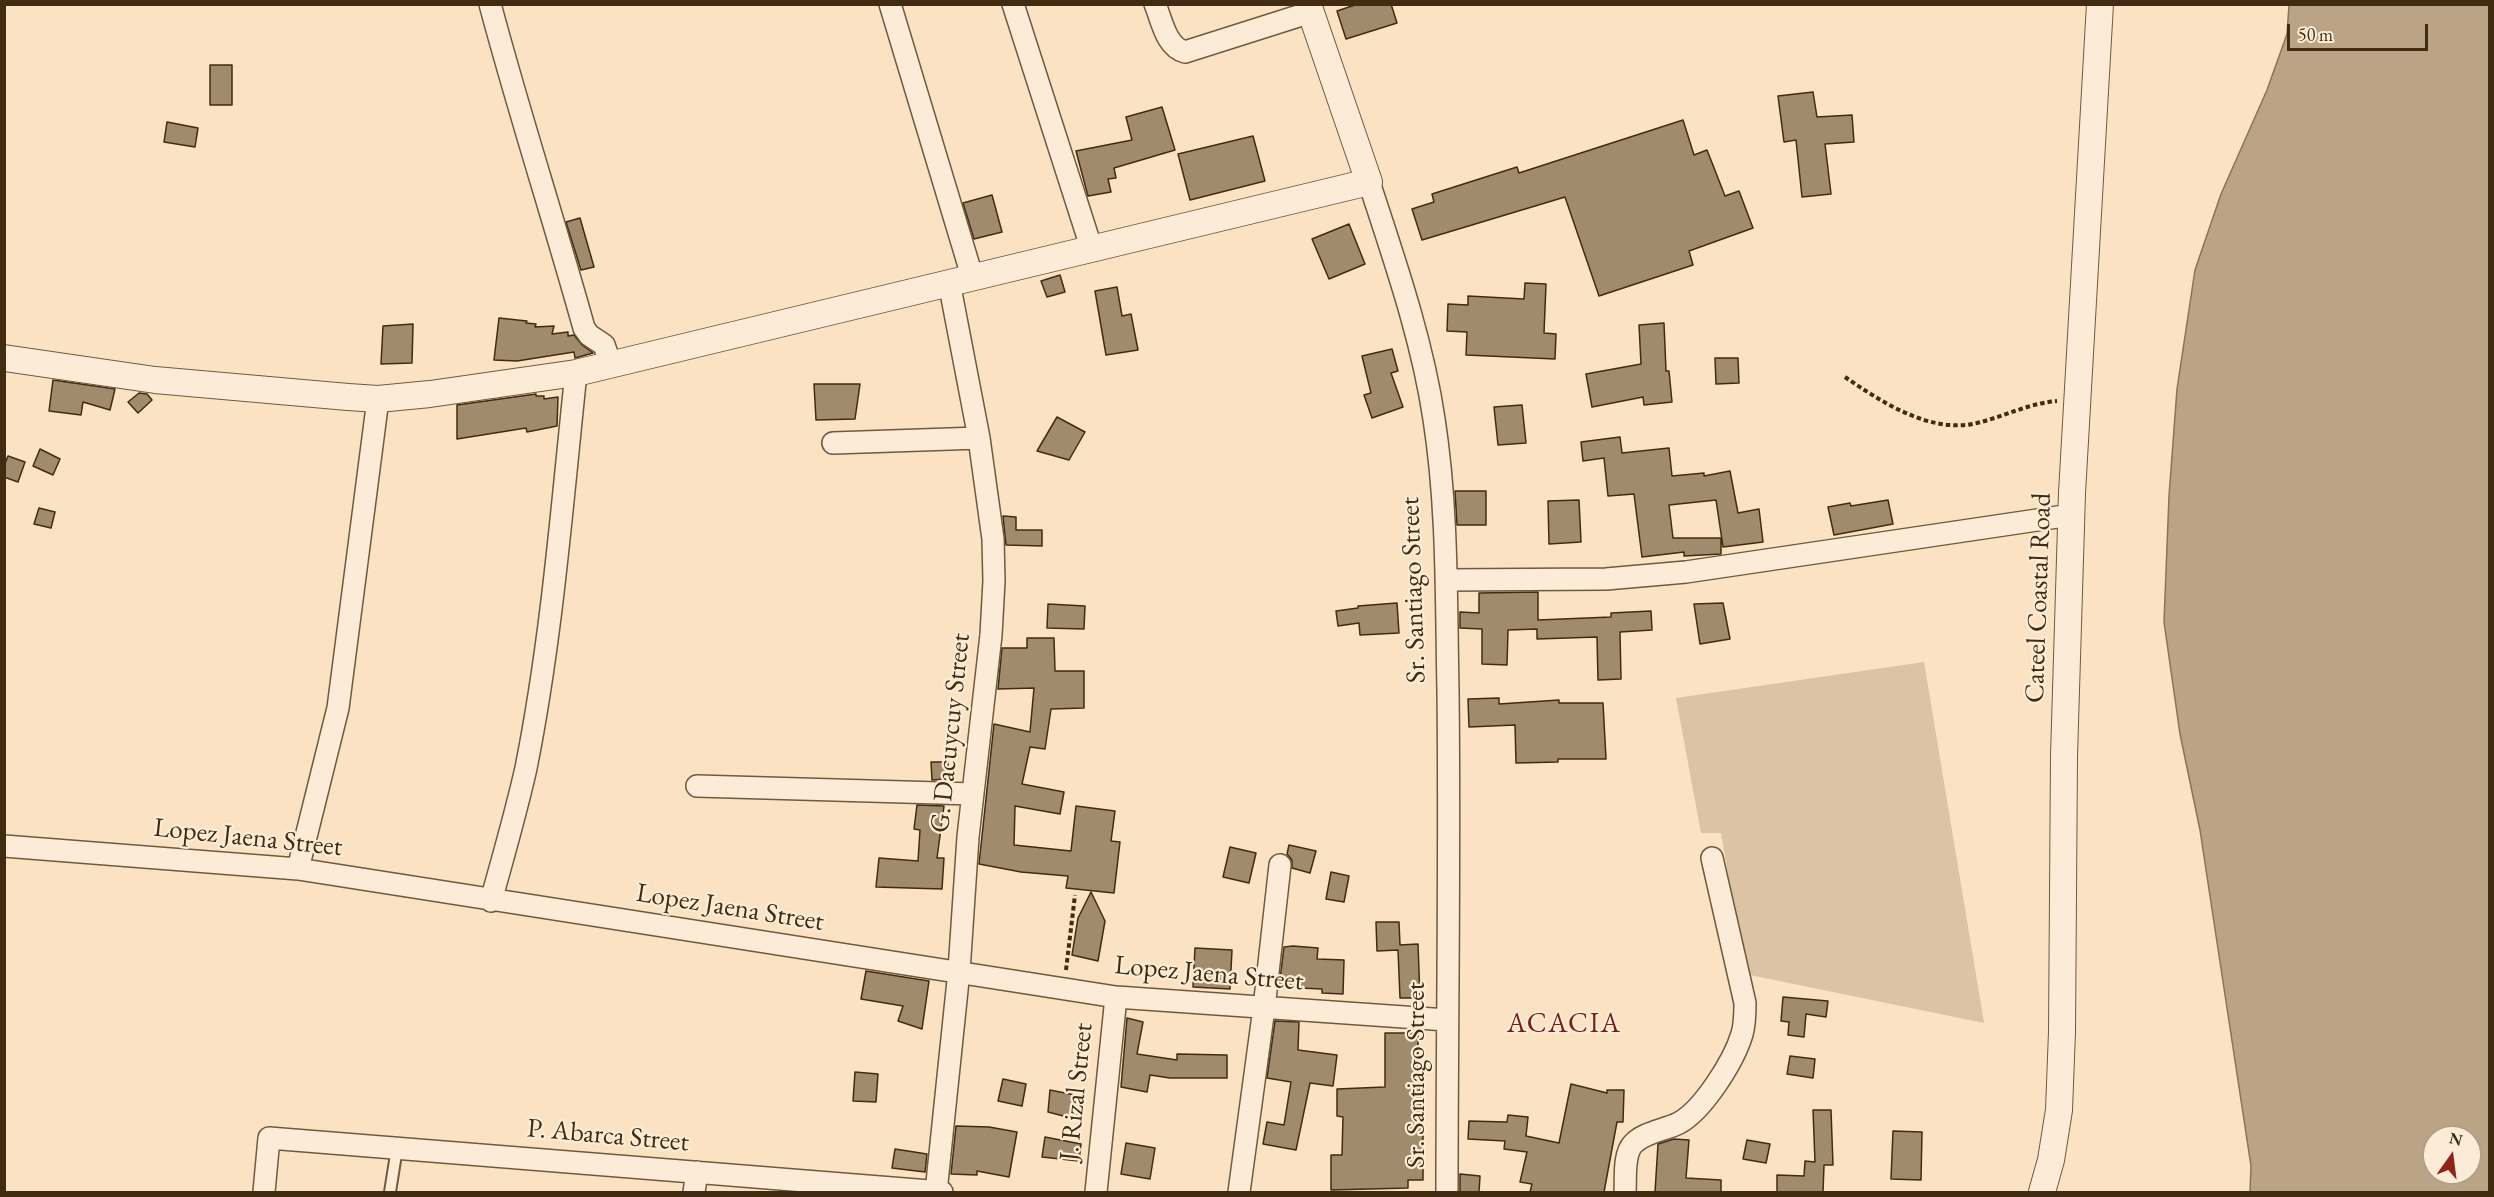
<!DOCTYPE html>
<style>
body{margin:0}
#map{position:relative;width:2494px;height:1197px;overflow:hidden;background:#fae2c2;font-family:"EB Garamond",serif}
canvas{display:block}
.frame{position:absolute;inset:0;border:6px solid #412c11;pointer-events:none}
.north{position:absolute;left:2422px;top:1125px;width:60px;height:60px;box-sizing:border-box;background:#fcecd7;border:2px solid #b19f88;border-radius:50%;rotate:14deg;font-size:16px;font-weight:700;line-height:24px;text-align:center;color:#412c11}
.north::after{content:'';display:block;margin:auto;width:21px;height:27px;background:#8f2418;clip-path:polygon(50% 0,100% 100%,50% 72%,0 100%)}
.scale{position:absolute;left:2287px;top:24px;width:141px;height:27px;box-sizing:border-box;border:3px solid #412c11;border-top:0;padding-left:8px;font-size:18px;line-height:21px;white-space:nowrap;color:#412c11;-webkit-text-stroke:4px #fcecd7;paint-order:stroke}
</style>
<div id="map">
<canvas width="2494" height="1197"></canvas>
<div class="frame"></div>
<div class="north">N</div>
<div class="scale">50 m</div>
</div>
<script>
const ctx = document.querySelector('canvas').getContext('2d');
ctx.lineJoin = 'round';
function fillPath(path, color) {
  ctx.fillStyle = color;
  ctx.fill(path, 'evenodd');
}
function trace(path, color, width, dash) {
  ctx.strokeStyle = color;
  ctx.lineWidth = width;
  ctx.lineCap = dash ? 'butt' : 'round';
  ctx.setLineDash(dash || []);
  ctx.stroke(path);
}
function drawText(font, color, halo, rows, align = 'center') {
  ctx.font = font + ' "EB Garamond",serif';
  ctx.lineWidth = 4.5;
  ctx.setLineDash([]);
  ctx.textBaseline = 'middle';
  ctx.strokeStyle = halo;
  ctx.fillStyle = color;
  for (const [text, x, y, turn = 0] of rows) {
    ctx.save();
    ctx.translate(x, y);
    ctx.rotate((+turn || 0) * Math.PI / 180);
    ctx.textAlign = isNaN(turn) ? turn : align;
    if (halo) ctx.strokeText(text, 0, 0);
    ctx.fillText(text, 0, 0);
    ctx.restore();
  }
}
const green = new Path2D(`
 M1924,662L1984,1023L1745,974L1721,833H1701L1676,698Z`);
const water = new Path2D(`
 M2289,5H2489V1192H2250L2251,1166L2215,929L2200,830L2180,734L2164,622L2169,496L2177,389L2195,270L2221,194L2267,90L2287,34ZM2434,1137H2470V1173H2434Z`);
const building = new Path2D(`
 M1358,4H1391L1397,23L1346,39L1337,11Z
 M210,65H232V105H210Z
 M1813,92L1817,117L1852,115L1854,142L1825,144L1831,194L1802,197L1796,140L1784,142L1778,96Z
 M1162,107L1175,150L1114,168L1116,178L1108,179L1111,192L1088,196L1076,151L1132,140L1126,117Z
 M1683,120L1694,155L1707,150L1725,196L1739,191L1753,228L1689,251L1693,265L1599,296L1565,197L1422,240L1412,209L1434,202L1432,194L1517,167L1519,173Z
 M167,122L198,128L195,147L164,142Z
 M1253,136L1265,181L1190,200L1178,154Z
 M992,195L1002,232L974,239L963,203Z
 M580,218L594,267L581,270L566,222Z
 M1349,224L1365,264L1329,279L1312,239Z
 M1060,275L1065,292L1047,297L1041,281Z
 M1525,283L1546,284L1544,333L1556,334L1555,359L1466,355L1467,332L1447,331L1448,304L1468,305V296L1524,299Z
 M1117,287L1122,316L1131,314L1138,350L1106,355L1095,291Z
 M499,318L527,321L526,323L536,324L535,327L554,326L552,334L568,332V336L574,335L582,345L593,353L575,358L574,352L517,361L494,360Z
 M1664,323L1666,371H1669L1672,402L1644,405L1643,397L1592,407L1586,374L1641,364L1639,325Z
 M413,324L412,363L381,364L383,326Z
 M1392,349L1398,371L1391,373L1403,407L1372,418L1364,395L1371,393L1362,356Z
 M1715,358H1738L1739,383L1716,384Z
 M53,380L115,389L110,410L83,402L81,415L49,411Z
 M814,384H860L855,419L816,420Z
 M139,393L147,394L152,400L138,413L128,402Z
 M536,394V396H544V399L558,397L557,426L527,432L526,428L457,439V405Z
 M1522,405L1526,443L1498,445L1494,407Z
 M1057,417L1085,432L1069,460L1037,451Z
 M1620,437L1622,453L1669,448L1672,476L1704,473V476L1730,471L1738,513L1759,509L1763,542L1723,547L1716,500L1669,505L1673,538H1721V554L1684,556V552L1642,557L1634,494L1608,496L1604,458L1583,461L1581,442Z
 M40,449L60,459L53,475L33,466Z
 M8,456L25,462L18,482L4,477V466Z
 M1455,491H1486V525H1457Z
 M1579,500L1581,542L1549,544L1548,501Z
 M1888,500L1893,524L1834,535L1828,507L1850,503L1851,506Z
 M39,508L55,512L51,528L34,524Z
 M1003,516L1016,517V530H1042V546L1006,545Z
 M1538,592V620L1611,617V613L1651,611L1652,630L1620,632L1621,679L1598,680L1597,637L1537,639V629L1508,630L1507,665L1482,664V629L1460,628V612L1479,613V593Z
 M1397,603L1399,633L1360,635L1359,623L1338,626L1336,611L1358,608V606Z
 M1723,603L1730,639L1700,644L1694,604Z
 M1048,604L1085,606L1084,629L1047,628Z
 M1027,638H1054L1055,671H1084V708L1051,709L1045,749L1030,747L1022,784L1064,792L1060,814L1015,806L1014,845L1071,851L1076,806L1115,811L1111,841L1120,842L1114,893L1066,888L1068,876L1021,872L979,864L994,724L1030,732L1034,688L998,689L1002,648H1027Z
 M1499,698V704L1559,700V703H1603L1606,759H1558V762L1516,763L1515,725L1469,727L1468,699Z
 M931,762H948V779L932,780Z
 M917,805L944,806L937,858H944L942,889L876,887L879,858L918,861L920,830L914,829Z
 M1289,845L1316,851L1310,873L1292,868V860L1287,854Z
 M1230,847L1256,853L1249,883L1223,877Z
 M1331,872L1349,876L1344,902L1326,899Z
 M1091,892L1105,921L1098,961L1072,955L1078,918Z
 M1376,922H1399L1400,945L1418,944L1420,998H1400L1398,950L1377,951Z
 M1293,946L1318,948L1317,959L1344,960L1343,994L1322,993V989L1279,987L1284,947Z
 M1195,948L1232,950L1230,989L1193,987Z
 M866,971L929,981L922,1029L898,1021L903,1006L861,999Z
 M1783,997L1828,1001L1826,1017L1806,1014L1804,1037L1788,1035L1789,1022L1781,1021Z
 M1127,1018L1143,1022L1137,1054L1177,1060V1054L1227,1055V1078H1170L1150,1075L1147,1092L1121,1087Z
 M1275,1021L1299,1022L1298,1050L1337,1055L1333,1086L1310,1083L1296,1150L1263,1144L1267,1122L1284,1125L1291,1082L1267,1078Z
 M1385,1033H1418V1067L1423,1134V1180H1408V1188L1331,1190V1155H1342L1343,1117L1337,1116V1089L1385,1087Z
 M1790,1056L1815,1059L1813,1078L1787,1074Z
 M855,1072L878,1074L876,1102L853,1101Z
 M1003,1079L1026,1084L1022,1106L998,1101Z
 M1571,1084L1607,1093V1090H1624L1623,1122H1617L1604,1192H1530L1532,1184L1520,1182L1527,1152L1504,1149L1505,1141L1468,1139L1469,1121L1507,1122L1508,1115L1528,1117L1526,1136L1559,1143Z
 M1050,1090L1080,1096L1075,1119L1048,1112Z
 M1813,1110H1831L1833,1165H1824L1823,1192H1777V1175L1804,1176L1805,1161L1815,1162Z
 M956,1126L989,1127L1017,1132L1009,1177L977,1171V1175L951,1174Z
 M1893,1131L1922,1132L1921,1180L1891,1179Z
 M1045,1137L1081,1144L1079,1161L1042,1157Z
 M1674,1139L1689,1140L1686,1178L1721,1180V1192H1655L1658,1144Z
 M1747,1140L1770,1144L1766,1163L1743,1159Z
 M1126,1143L1155,1148L1150,1179L1121,1174Z
 M895,1149L927,1154L925,1172L892,1168Z
 M1460,1174L1480,1176L1479,1192H1460Z`);
const path = new Path2D(`
 M1845,377C1883,403 1933,436 1981,422C2007,415 2031,403 2057,401
 M1066,970L1075,895`);
const service = new Path2D(`
 M390,1192L397,1148`);
const minor = new Path2D(`
 M490,4C519,113 554,220 584,328L589,335L604,345L611,365
 M890,4L972,276
 M1013,4L1092,250
 M1155,4C1162,21 1166,47 1185,52L1311,12
 M1369,182C1394,259 1422,338 1434,419C1448,509 1446,600 1448,690C1450,857 1447,1025 1447,1192
 M833,443L979,438
 M1446,580L1606,579L1686,572L2071,515
 M697,786L973,794
 M4,846L298,869L1116,997L1447,1020
 M298,869L338,708L378,399
 M491,901C503,857 516,813 526,768C552,638 562,505 576,373
 M264,1192L269,1138L942,1192
 M694,1192L697,1172
 M936,1192L959,971L968,837L991,635L994,581L993,539L979,438L949,282
 M1096,1192L1116,997
 M1239,1192L1264,1008L1280,865
 M1625,1192C1626,1178 1623,1155 1633,1144C1644,1132 1665,1130 1679,1123C1703,1110 1734,1061 1742,1034C1745,1024 1745,1014 1745,1003L1712,858`);
const tertiary = new Path2D(`
 M4,358L155,380L348,397L378,399L430,394L576,373L1369,182L1308,4
 M2042,1192L2051,1160L2059,1110L2062,1032L2064,756L2072,493L2100,4`);
const streetNames = [
 ["Sr. Santiago Street",1414,590,-92],
 ["Cateel Coastal Road",2039,598,-88],
 ["G. Dacuycuy Street",951,733,-84],
 ["Lopez Jaena Street",248,838,6],
 ["Lopez Jaena Street",730,908,9],
 ["Lopez Jaena Street",1209,974,5],
 ["Sr. Santiago Street",1417,1075,-90],
 ["J. Rizal Street",1077,1092,-84],
 ["P. Abarca Street",608,1136,5]
];
const neighbourhoodNames = [
 ["ACACIA",1564,1024]
];
fillPath(green, '#dbc3a4');
fillPath(water, '#bba486');
trace(water, '#8a7457', 1.5);
fillPath(building, '#a18b6d');
trace(building, '#412c11', 1.5);
trace(service, '#6f5a3d', 14);
trace(minor, '#6f5a3d', 24);
trace(tertiary, '#6f5a3d', 28);
trace(path, '#412c11', 4, [4.5, 3]);
trace(service, '#fcecd7', 10);
trace(minor, '#fcecd7', 21);
trace(tertiary, '#fcecd7', 26);
drawText('27px', '#412c11', '#fcecd7', streetNames);
ctx.letterSpacing = '1.5px';
drawText('28px', '#7a1f14', '#fcecd7', neighbourhoodNames);
ctx.letterSpacing = '0px';
</script>
